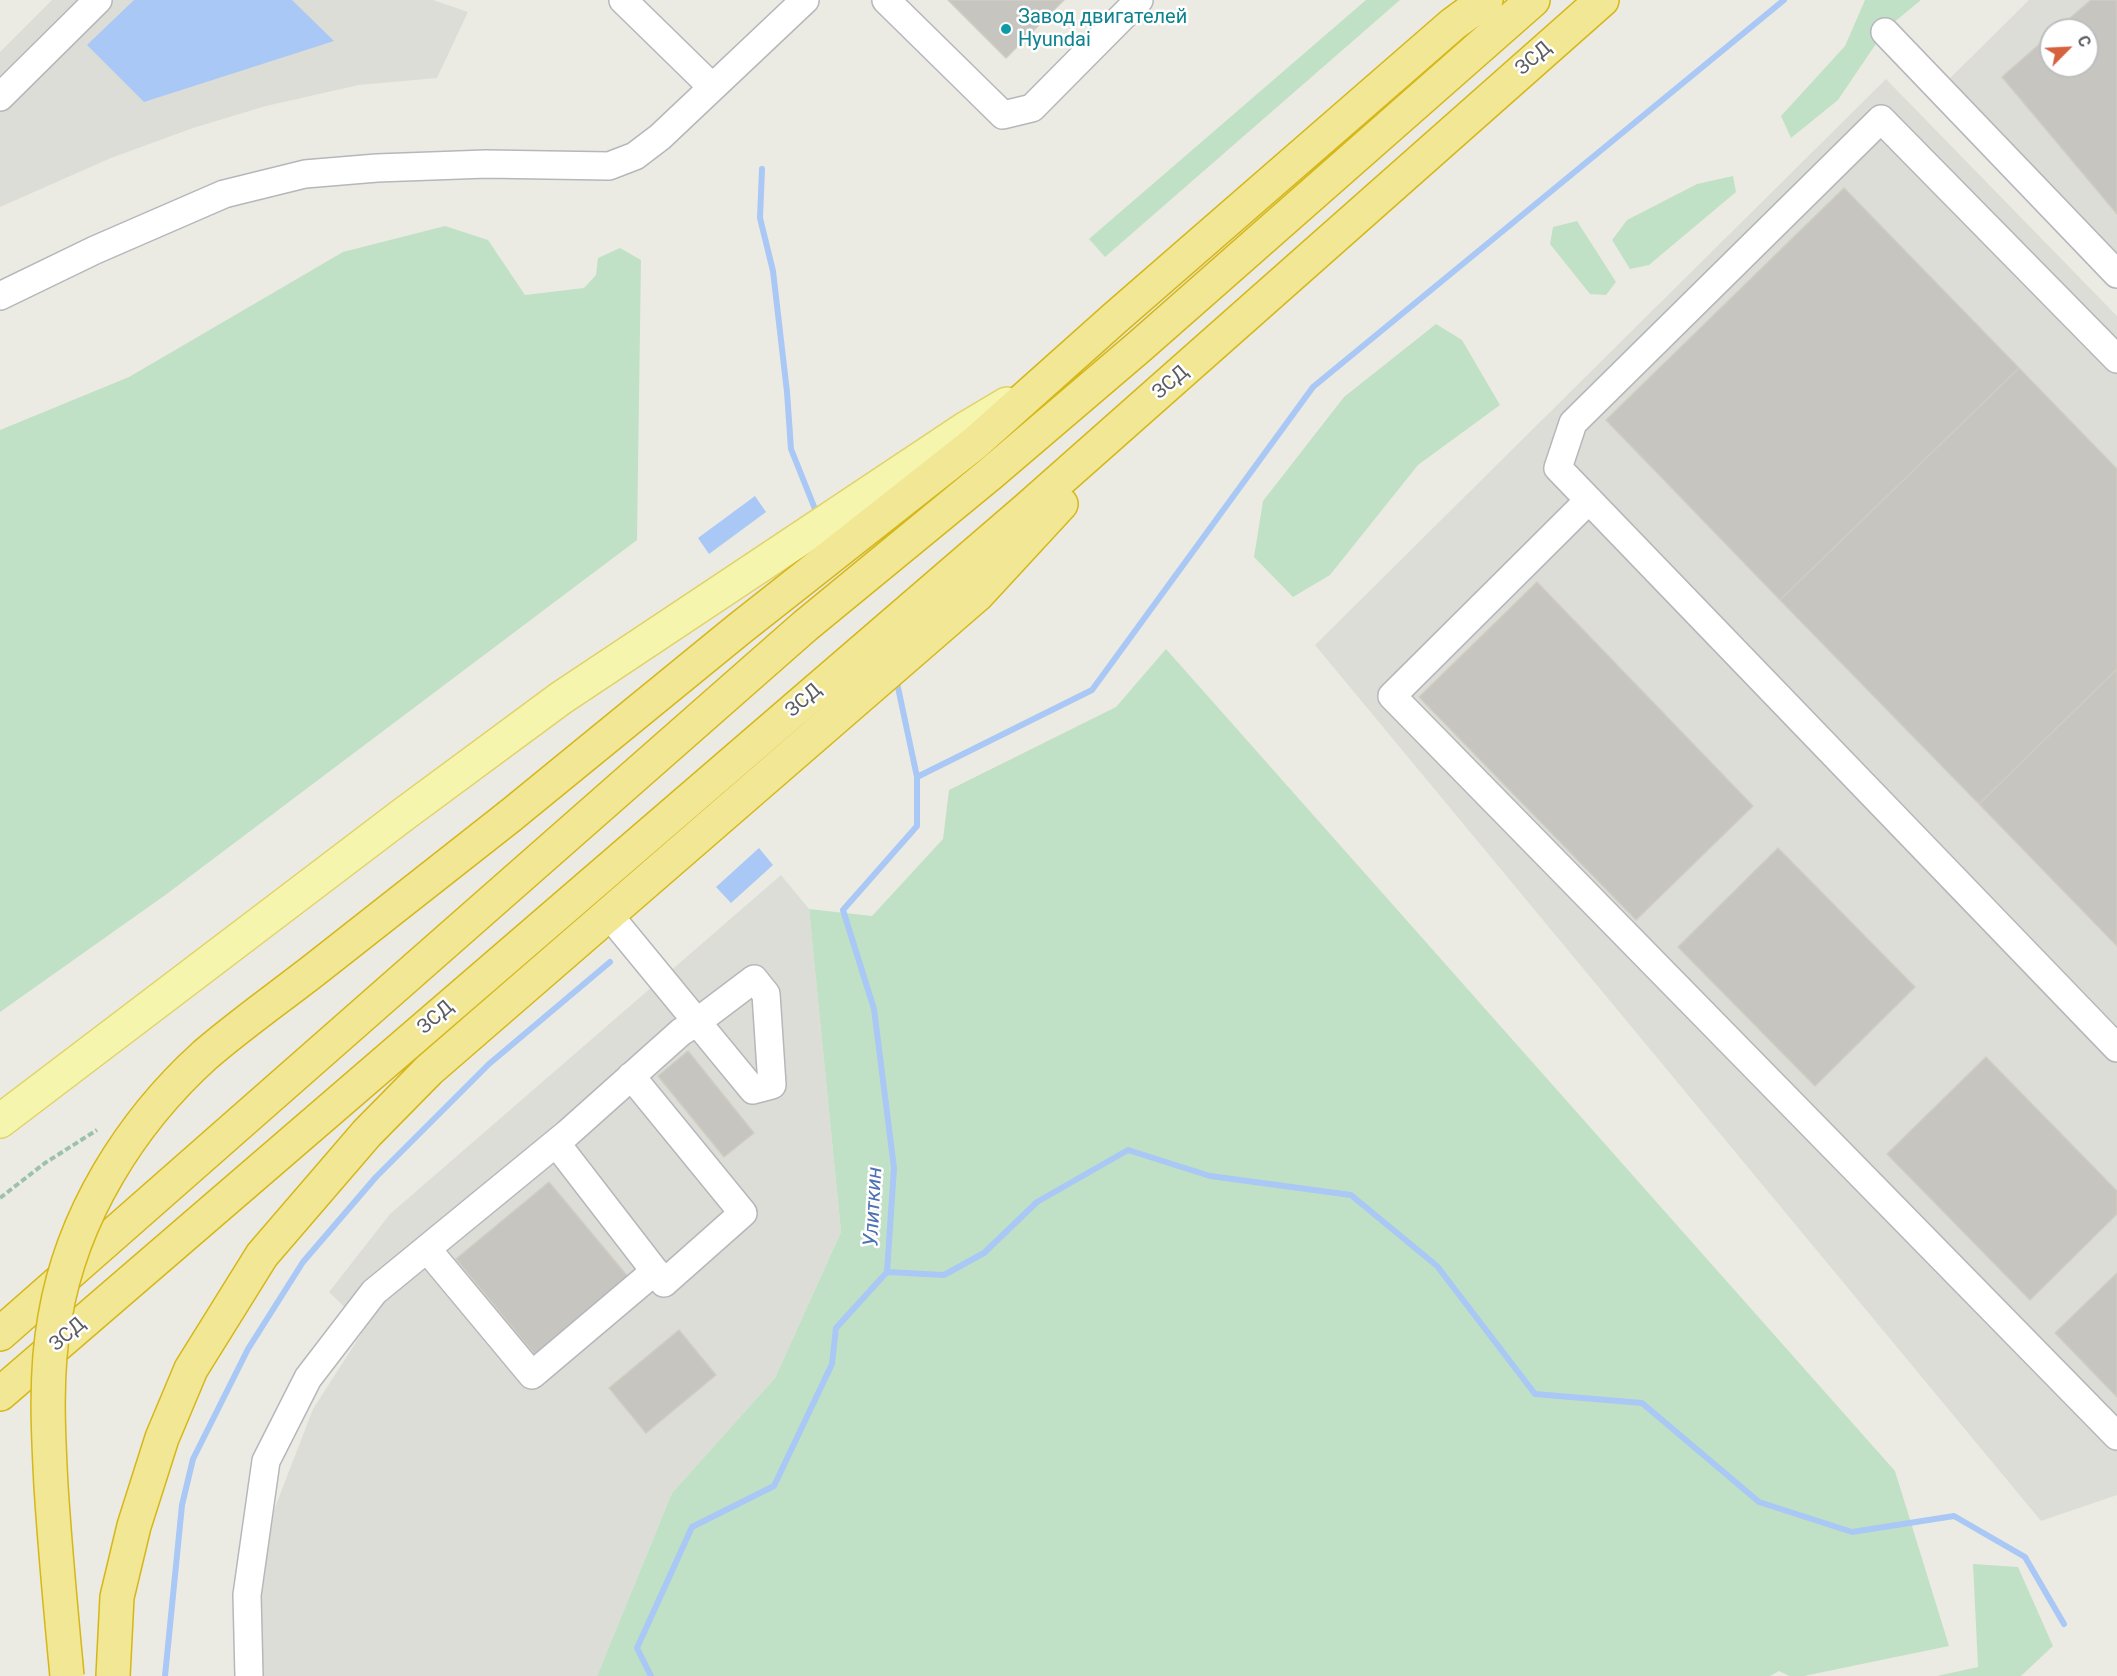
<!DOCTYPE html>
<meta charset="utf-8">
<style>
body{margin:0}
#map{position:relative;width:2117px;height:1676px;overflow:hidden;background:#ecebe3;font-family:Roboto,sans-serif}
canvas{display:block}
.north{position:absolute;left:2039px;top:18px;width:60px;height:60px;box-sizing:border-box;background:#fff;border:2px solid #bdbec0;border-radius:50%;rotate:66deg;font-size:16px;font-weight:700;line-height:24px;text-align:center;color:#5b5d62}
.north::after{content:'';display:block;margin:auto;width:21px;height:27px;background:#d6613f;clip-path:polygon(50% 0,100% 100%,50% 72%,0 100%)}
</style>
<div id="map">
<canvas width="2117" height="1676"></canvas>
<div class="north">С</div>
</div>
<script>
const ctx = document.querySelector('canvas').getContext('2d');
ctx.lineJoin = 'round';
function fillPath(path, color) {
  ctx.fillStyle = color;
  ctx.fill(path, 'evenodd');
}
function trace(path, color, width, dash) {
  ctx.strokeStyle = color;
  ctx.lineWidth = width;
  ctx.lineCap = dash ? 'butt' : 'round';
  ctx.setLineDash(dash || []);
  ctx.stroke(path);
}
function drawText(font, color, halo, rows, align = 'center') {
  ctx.font = font + ' Roboto,sans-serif';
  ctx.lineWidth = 5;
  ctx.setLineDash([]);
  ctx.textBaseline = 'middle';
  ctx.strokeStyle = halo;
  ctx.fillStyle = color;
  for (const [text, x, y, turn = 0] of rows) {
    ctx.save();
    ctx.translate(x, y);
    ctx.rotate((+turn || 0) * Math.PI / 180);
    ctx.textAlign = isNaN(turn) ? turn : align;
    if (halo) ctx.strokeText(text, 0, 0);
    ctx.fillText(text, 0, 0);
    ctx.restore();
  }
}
const industrial = new Path2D(`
 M52,0H433L468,12L437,78L359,85L266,106L193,128L111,158L0,207V52Z
 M2029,0H2117V278L1934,94ZM2051,30H2087V66H2051Z
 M1886,79L2117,316V1495L2041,1521L1315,645Z
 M781,875L809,909L841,1232L775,1378L672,1493L597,1676H258L256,1622L274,1510L313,1409L365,1328L329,1292L390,1214Z`);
const green = new Path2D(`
 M1366,0H1400L1105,257L1089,239Z
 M1865,0H1921L1886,29L1838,100L1791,138L1781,116L1845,46Z
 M1733,176L1736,192L1649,265L1630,269L1612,240L1627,220L1697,184Z
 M1577,221L1616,282L1606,295L1590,294L1550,244L1553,227Z
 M445,226L488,240L525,295L584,288L596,275L598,258L620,248L641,260L637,540L164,896L0,1012V430L129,377L343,252Z
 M1436,324L1462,340L1500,405L1418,465L1330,575L1293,597L1254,557L1263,501L1344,397Z
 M1166,649L1895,1471L1949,1646L1804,1676H1789L1779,1671L1770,1676H597L672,1493L775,1378L841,1232L809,909L872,916L943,839L949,790L1116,707Z
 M1973,1564L2018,1567L2053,1646L2021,1676H1937L1978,1667Z`);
const water = new Path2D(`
 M134,0H292L334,41L144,102L87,45Z
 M755,496L766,512L709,554L698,538Z
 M759,848L773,865L731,903L716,887Z`);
const stream = new Path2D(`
 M762,169L760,218L773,271L787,392L791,449L817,514
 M917,777L1092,690L1313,387L1784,0
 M887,1272L944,1275L984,1253L1037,1202L1128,1150L1210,1176L1351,1195L1437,1266L1535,1394L1642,1403L1759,1502L1852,1532L1954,1516L2025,1557L2064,1624
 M165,1676L182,1505L193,1459L248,1349L303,1262L376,1177L489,1064L610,962
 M651,1676L637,1648L692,1527L774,1486L832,1364L836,1328L887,1272L894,1168L874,1009L843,910L917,826V777L896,678`);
const building = new Path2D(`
 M948,0H1064L1006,58Z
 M2091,0H2117V214L2002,77L2051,34V66H2087V30H2056Z
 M1844,188L2019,368L1780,600L1606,420Z
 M2019,368L2117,469V669L1979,804L1780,600Z
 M1537,582L1753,806L1636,920L1419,697Z
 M2117,669V946L1979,804Z
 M1778,848L1915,987L1815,1086L1678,947Z
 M688,1051L754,1133L724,1157L658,1076Z
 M1986,1057L2117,1191V1214L2030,1300L1887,1154Z
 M549,1182L629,1278L535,1355L456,1259Z
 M2117,1273V1397L2055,1333Z
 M679,1330L716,1375L646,1433L609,1388Z`);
const path = new Path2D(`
 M0,1198L45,1163L97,1130`);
const minor = new Path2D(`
 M623,0L712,87
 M886,0L1003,115L1032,108L1139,0
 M1885,32L2117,274
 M0,97L98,0
 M0,296L95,250L224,194L305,174L377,168L486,164L609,166L635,156L660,137L805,0
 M2117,359L1881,119L1573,423L1558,468L2117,1048
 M1589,500L1392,696L2117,1436
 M556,1143L664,1283L743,1213L631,1076
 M427,1249L532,1375L655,1271
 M249,1676L247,1595L266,1461L308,1378L374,1292L568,1133L681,1032L697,1022L754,979L766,994L772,1085L753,1090L609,915`);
const major = new Path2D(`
 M0,1121L404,814L561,698L965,429L1007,404`);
const highway = new Path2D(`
 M510,816L739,629L975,443L1115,318L1453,24L1486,0
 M0,1334L805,626L990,474L1140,346L1533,0
 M0,1394L1027,509L1602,0
 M113,1676L117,1597L134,1526L162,1438L191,1369L262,1255L367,1133L429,1070L977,595L1061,504`);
const highwayBridge = new Path2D(`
 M67,1676C61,1613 55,1549 51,1486C48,1430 45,1372 55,1317C72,1216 130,1123 205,1055C241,1024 281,996 318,967C382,917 446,867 510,816`);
const markers = [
 [1006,29,6,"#0f9aa8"]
];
const cultureNames = [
 ["Завод двигателей",1018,18],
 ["Hyundai",1018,41]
];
const streetNames = [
 ["ЗСД",1534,59,-41],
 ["ЗСД",1171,383,-41],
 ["ЗСД",804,701,-41],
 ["ЗСД",436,1018,-41],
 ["ЗСД",68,1335,-41]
];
const waterNames = [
 ["Улиткин",874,1207,-87]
];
fillPath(industrial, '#ddddd7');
fillPath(green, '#c1e1c6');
fillPath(water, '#a9c8f5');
trace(stream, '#a9c8f5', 6);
fillPath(building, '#c7c5c0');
trace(building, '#d0cdc2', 1.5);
trace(minor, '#b5b7bb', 30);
trace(major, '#e1d266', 36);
trace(highway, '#d6b718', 36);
trace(path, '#9cc1ac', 4, [6, 3]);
trace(minor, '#fff', 27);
trace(major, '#f6f5ae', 33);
trace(highway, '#f1e794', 33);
trace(highwayBridge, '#d6b718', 36, []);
trace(highwayBridge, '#f1e794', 33);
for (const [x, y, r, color] of markers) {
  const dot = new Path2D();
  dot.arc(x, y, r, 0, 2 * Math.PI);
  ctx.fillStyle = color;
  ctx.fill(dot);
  trace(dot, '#fff', 2);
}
drawText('20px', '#0d838f', '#fff', cultureNames, 'left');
drawText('20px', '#5b5d62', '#fff', streetNames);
drawText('italic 21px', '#4f71b5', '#fff', waterNames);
</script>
